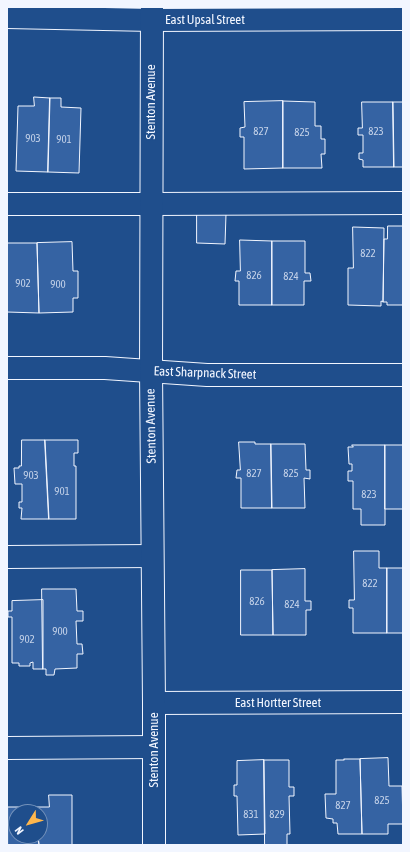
<!DOCTYPE html>
<style>
body{margin:0}
#map{position:relative;width:410px;height:852px;overflow:hidden;background:#1f4e8c;font-family:"Asap Condensed",sans-serif}
canvas{display:block}
.frame{position:absolute;inset:0;border:8px solid #f2f6ff;pointer-events:none}
.north{position:absolute;left:8px;top:804px;width:40px;height:40px;box-sizing:border-box;background:#1f4e8c;border:1px solid #7391ba;border-radius:50%;rotate:233deg;font-size:11px;font-weight:700;line-height:16px;text-align:center;color:#f2f6ff}
.north::after{content:'';display:block;margin:auto;width:14px;height:18px;background:#ffb74d;clip-path:polygon(50% 0,100% 100%,50% 72%,0 100%)}
</style>
<div id="map">
<canvas width="410" height="852"></canvas>
<div class="frame"></div>
<div class="north">N</div>
</div>
<script>
const ctx = document.querySelector('canvas').getContext('2d');
ctx.lineJoin = 'round';
function fillPath(path, color) {
  ctx.fillStyle = color;
  ctx.fill(path, 'evenodd');
}
function trace(path, color, width, dash) {
  ctx.strokeStyle = color;
  ctx.lineWidth = width;
  ctx.lineCap = dash ? 'butt' : 'round';
  ctx.setLineDash(dash || []);
  ctx.stroke(path);
}
function drawText(font, color, halo, rows, align = 'center') {
  ctx.font = font + ' "Asap Condensed",sans-serif';
  ctx.lineWidth = 3;
  ctx.setLineDash([]);
  ctx.textBaseline = 'middle';
  ctx.strokeStyle = halo;
  ctx.fillStyle = color;
  for (const [text, x, y, turn = 0] of rows) {
    ctx.save();
    ctx.translate(x, y);
    ctx.rotate((+turn || 0) * Math.PI / 180);
    ctx.textAlign = isNaN(turn) ? turn : align;
    if (halo) ctx.strokeText(text, 0, 0);
    ctx.fillText(text, 0, 0);
    ctx.restore();
  }
}
const building = new Path2D(`
 M34,97L50,98L48,172L16,171L18,106H34Z
 M50,98H61V107L81,108L79,173L48,172Z
 M283,101V168L244,169V137H240V128L245,127L244,102Z
 M283,101L315,102V126H321V139H325V154H321L322,168H283Z
 M362,102H393L394,167H363V160L359,159V153H363V135H358V128H362Z
 M393,102H403V167H394Z
 M197,213L226,214L225,244L197,243Z
 M388,226H403V305H387V302H383L384,239H387Z
 M353,227L384,228L383,302L381,301V306L348,305V268H353Z
 M240,240L272,241V305H239V281H235L236,271H240Z
 M272,241H305V273H310L311,281H304V305H272Z
 M72,242L73,271H78V298H73V312L39,313L37,243Z
 M7,243H37L39,313L7,312Z
 M22,440H45L49,519H21L22,508H19V502H22V484H15L14,468H19V466H21Z
 M45,440H78V453H74V466H76V519H49Z
 M239,442H255V444H271L272,508H241V478H236L237,470H240Z
 M271,444H305L306,470H310V479L304,478L305,508H272Z
 M352,445H385V525H361V509H353V481H348V471H352V464H349L348,447H353Z
 M385,445H403V509H385Z
 M354,551H379V568H387V633H353V608H349V600H354Z
 M387,568H403V633H387Z
 M305,569V601H311V610H306V635H273L272,570Z
 M241,570H272L273,635H241Z
 M42,589H76L77,611H83V621H76L77,644H82L83,654H77V668L55,669L54,675H46V669H43Z
 M43,600V669H33V662L30,663V666H19V663H12V617H8V611H12V601Z
 M388,758L389,786H402L403,824H388V834H362L360,759Z
 M344,759H360L362,834H338L337,823H333V819L326,818L325,794H336V760H344Z
 M264,760H289V787H294V796H289L290,834H287V845H265Z
 M264,760L265,834L238,835L237,796H234V785H237V761Z
 M49,795H72V845H39L38,836H40V812H36V807H49Z
 M8,807H36V812H16V836H38L39,845H8Z`);
const minor = new Path2D(`
 M7,17L152,20L403,19
 M7,204H151L403,203
 M7,368H105L207,375H403
 M7,557L152,556
 M154,703L403,702
 M7,748L154,747`);
const major = new Path2D(`
 M152,7L151,371L154,703V845`);
const numberNames = [
 ["827",261,132],
 ["823",376,132],
 ["825",302,133],
 ["903",33,139],
 ["901",64,140],
 ["822",368,254],
 ["826",254,276],
 ["824",291,277],
 ["902",23,284],
 ["900",58,285],
 ["827",254,474],
 ["825",291,474],
 ["903",31,476],
 ["901",62,492],
 ["823",369,495],
 ["822",370,584],
 ["826",257,602],
 ["824",292,605],
 ["900",60,632],
 ["902",27,640],
 ["825",382,801],
 ["827",343,806],
 ["831",251,815],
 ["829",277,815]
];
const streetNames = [
 ["East Upsal Street",205,20],
 ["Stenton Avenue",151,102,-90],
 ["East Sharpnack Street",205,373,2],
 ["Stenton Avenue",151,426,-91],
 ["East Hortter Street",278,703],
 ["Stenton Avenue",154,750,-90]
];
fillPath(building, '#3563a3');
trace(building, '#f2f6ff', 1);
trace(minor, '#f2f6ff', 24);
trace(major, '#f2f6ff', 24);
trace(minor, '#1f4e8c', 22);
trace(major, '#1f4e8c', 22);
drawText('11px', '#c3d1e8', null, numberNames);
drawText('13px', '#f2f6ff', '#1f4e8c', streetNames);
</script>
